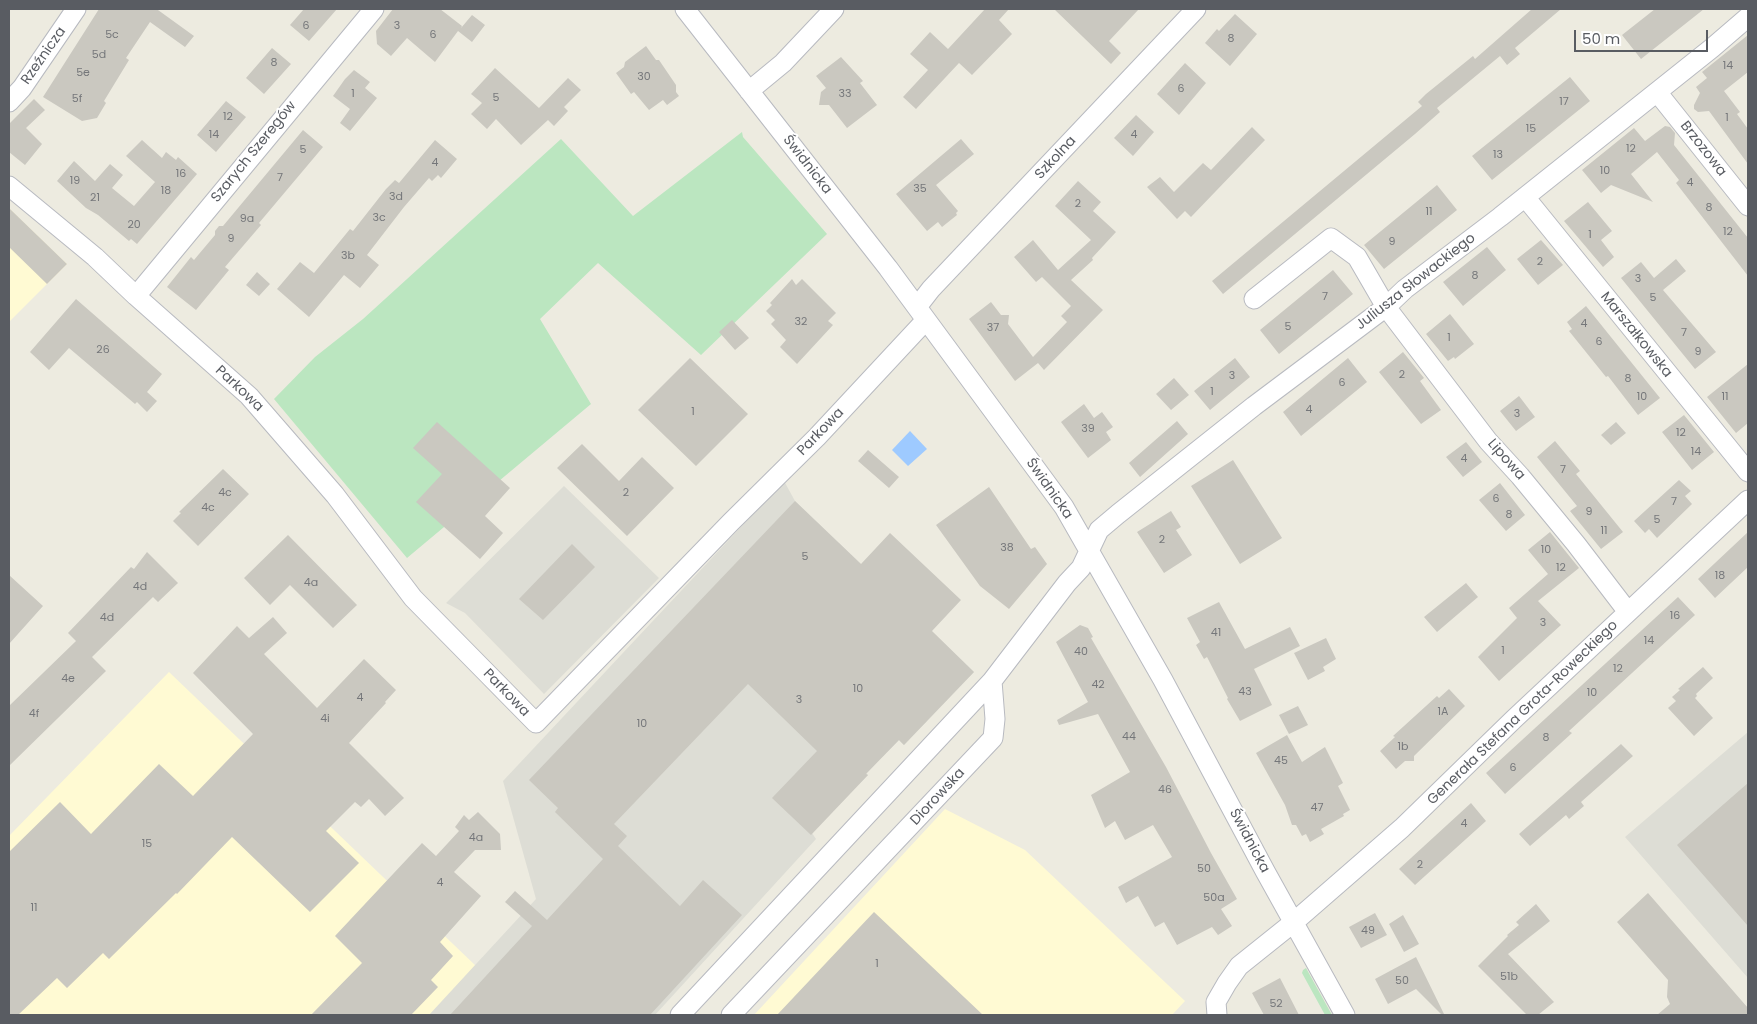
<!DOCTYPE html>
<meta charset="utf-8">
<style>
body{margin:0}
#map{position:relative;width:1757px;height:1024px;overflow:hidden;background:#edebe0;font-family:Poppins,sans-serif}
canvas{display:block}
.frame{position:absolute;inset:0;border:10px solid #595c62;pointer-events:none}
.scale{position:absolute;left:1574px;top:30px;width:134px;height:22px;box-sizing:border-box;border:2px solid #595c62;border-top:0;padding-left:6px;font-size:15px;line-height:18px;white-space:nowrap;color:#595c62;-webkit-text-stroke:4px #fff;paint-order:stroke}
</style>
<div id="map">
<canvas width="1757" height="1024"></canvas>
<div class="frame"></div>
<div class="scale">50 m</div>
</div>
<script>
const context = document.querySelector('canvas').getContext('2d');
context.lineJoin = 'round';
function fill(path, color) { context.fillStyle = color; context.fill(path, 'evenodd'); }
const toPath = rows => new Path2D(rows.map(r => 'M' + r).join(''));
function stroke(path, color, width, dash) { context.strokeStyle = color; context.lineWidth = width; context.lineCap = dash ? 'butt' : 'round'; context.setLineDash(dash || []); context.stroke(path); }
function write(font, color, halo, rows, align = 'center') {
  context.font = font + ' Poppins,sans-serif'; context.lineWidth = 4; context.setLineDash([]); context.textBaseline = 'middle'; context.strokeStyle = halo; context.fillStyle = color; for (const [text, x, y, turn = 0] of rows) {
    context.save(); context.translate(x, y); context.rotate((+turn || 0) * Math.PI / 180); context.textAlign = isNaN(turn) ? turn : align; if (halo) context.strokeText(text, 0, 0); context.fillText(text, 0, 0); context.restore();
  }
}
fill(toPath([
 [9,208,67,264,9,322],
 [169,672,476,966,430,1015,9,1015,9,836],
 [945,809,1025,850,1185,1001,1172,1015,754,1015]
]), '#fffad3');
fill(toPath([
 [784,481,795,501,974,672,904,745,899,740,866,773,868,775,866,777,812,833,816,839,655,1015,429,1015,536,899,503,781],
 [564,486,659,578,544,694,465,613,446,603],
 [1748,732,1748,978,1625,837]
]), '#ddddd5');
fill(toPath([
 [742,132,743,137,827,234,701,355,598,263,540,319,591,404,407,558,274,399,315,357,363,319,561,139,633,216],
 [1306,968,1332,1015,1325,1015,1302,973,1303,970]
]), '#bbe6c0');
fill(toPath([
 [910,431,927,449,908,466,892,450]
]), '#9ecaff');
fill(toPath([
 [99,9,158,9,158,10,194,36,185,47,150,22,126,58,129,60,104,101,106,103,97,118,82,121,43,97],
 [304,9,337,9,309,41,290,25],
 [393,9,440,9,462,26,461,28,472,15,485,25,472,42,458,31,435,62,407,38,391,56,377,44,376,31],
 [985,9,1009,9,999,20,1012,34,972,75,959,63,916,109,903,97,928,70,910,54,930,32,948,49],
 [1054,9,1139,9,1109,41,1121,53,1111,64],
 [1532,9,1561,9,1515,48,1520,54,1507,65,1500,56,1437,108,1440,112,1415,134,1223,294,1212,281,1422,106,1418,102,1426,94,1473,56,1475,59],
 [1655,9,1704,9,1641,59,1622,35],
 [1235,14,1257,34,1230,66,1205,43,1217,29,1219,31],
 [1748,35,1748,72,1724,91,1740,112,1737,114,1748,129,1748,164,1709,111,1698,112,1694,109,1694,105,1700,93,1696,87,1707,78,1702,72],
 [646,46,656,60,659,60,676,85,676,92,679,96,667,105,663,100,649,110,634,92,631,94,616,73,624,67,625,62],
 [272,48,291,64,264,94,246,78],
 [841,57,863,81,860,83,877,105,847,128,829,105,819,105,821,92,826,88,816,76],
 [1185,63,1206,83,1179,115,1157,94],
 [495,68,539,108,568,78,581,90,564,107,568,111,554,126,548,120,521,145,496,119,487,129,471,114,482,103,471,94],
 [354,70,370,82,365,88,377,98,350,131,340,123,350,109,333,96,345,79],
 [1570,77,1590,101,1492,180,1472,156],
 [34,99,45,110,26,128,42,144,25,165,9,152,9,124],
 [226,101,246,117,216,152,197,135],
 [1136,115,1154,132,1133,156,1114,138],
 [1665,126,1670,127,1675,133,1674,145,1748,238,1748,276,1676,183,1679,180,1657,152,1631,174,1653,202,1611,185,1601,193,1582,170,1634,128,1645,141],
 [1252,127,1265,140,1191,217,1185,211,1177,219,1147,187,1160,177,1174,192,1203,163,1211,170],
 [303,130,323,147,259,223,261,225,225,267,229,270,196,310,167,287,191,257,194,260,199,254,215,235,215,231,219,226,223,226],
 [961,139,974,154,936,185,958,211,956,213,957,215,942,227,938,222,927,231,896,194],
 [142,140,162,158,166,152,176,160,178,157,197,174,137,244,131,239,129,241,98,215,86,208,57,181,74,161,95,181,110,164,123,175,112,188,134,206,155,182,126,156],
 [435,140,457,159,441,178,438,175,432,181,429,178,404,207,367,255,379,265,360,288,344,275,309,317,277,289,300,262,314,273,350,229,353,231,386,189,395,180,399,183],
 [1078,181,1101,202,1093,211,1116,232,1092,258,1093,260,1071,280,1103,310,1044,370,1038,363,1015,381,969,319,991,302,1001,315,1009,315,1008,324,1033,357,1067,322,1061,316,1071,306,1042,277,1036,282,1014,257,1033,240,1058,270,1091,240,1055,206],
 [1437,185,1457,210,1384,269,1364,245],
 [1588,202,1612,231,1601,240,1614,257,1603,267,1564,221],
 [9,208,67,264,47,284,9,247],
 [1541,240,1563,265,1538,285,1517,259],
 [1487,247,1506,270,1463,306,1443,282],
 [1676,259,1686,271,1663,290,1716,352,1695,369,1621,278,1641,262,1654,278],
 [1333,270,1353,294,1279,354,1260,330],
 [257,272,270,284,259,296,246,285],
 [792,279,796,285,802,279,836,313,828,321,833,325,797,364,780,347,786,340,771,324,775,320,766,311,772,305,770,303],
 [76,299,162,374,147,392,157,401,147,412,137,402,135,404,69,348,49,370,30,352],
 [1586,306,1660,398,1638,415,1608,376,1606,377,1569,331,1572,329,1567,322],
 [1450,314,1474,344,1455,359,1454,357,1448,361,1426,334],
 [732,320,749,338,735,350,719,332],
 [1403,352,1424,378,1420,381,1441,410,1421,424,1379,372],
 [690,358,748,414,696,466,638,410],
 [1235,358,1250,377,1210,410,1194,391],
 [1348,358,1367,382,1301,436,1283,412],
 [1748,364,1748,423,1736,433,1707,397],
 [1174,378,1189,395,1171,410,1156,394],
 [1519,396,1535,417,1516,431,1500,411],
 [1084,404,1094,418,1102,412,1113,427,1106,432,1111,440,1088,458,1061,422],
 [1684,415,1714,452,1692,470,1662,432],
 [1177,421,1188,434,1140,477,1129,463],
 [437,422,510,488,485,516,503,533,480,559,416,502,442,474,413,448],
 [1616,422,1626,433,1611,445,1601,435],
 [1555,441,1580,471,1576,474,1623,532,1601,549,1570,511,1577,506,1537,457],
 [1466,442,1482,462,1463,477,1446,457],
 [582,444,619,481,642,457,674,488,627,536,557,468],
 [868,450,899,477,889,488,858,461],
 [1233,460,1282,538,1240,564,1191,486],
 [223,469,249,494,198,546,173,521,181,513,179,512],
 [1679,480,1691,491,1685,496,1692,504,1657,538,1649,529,1645,533,1634,521],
 [1500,483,1525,515,1506,531,1479,500],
 [989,487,1031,549,1035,547,1047,564,1009,609,980,586,936,525],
 [795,501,861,564,890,533,961,600,932,631,974,672,904,745,899,740,866,774,868,775,811,835,772,798,817,751,748,684,614,824,627,836,618,846,680,906,703,880,742,915,650,1015,450,1015,532,926,505,902,515,891,547,920,603,859,555,812,558,808,529,780],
 [1171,511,1181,527,1176,530,1192,555,1164,573,1137,532],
 [1550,532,1579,568,1538,601,1561,625,1499,681,1478,657,1517,618,1509,608,1548,574,1528,550],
 [1748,532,1748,567,1715,598,1698,579],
 [288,535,357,605,333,628,290,585,270,605,244,578],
 [572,544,595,567,543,620,519,599],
 [147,552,178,583,158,602,153,597,92,657,106,671,9,766,9,706,76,641,68,633,131,567,134,569],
 [9,575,43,606,9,644],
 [1466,583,1478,597,1437,632,1424,617],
 [1678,597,1695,615,1569,731,1572,733,1505,794,1486,773],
 [1219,602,1245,649,1290,627,1300,646,1254,669,1272,705,1240,721,1227,699,1228,698,1207,657,1204,659,1196,645,1200,642,1187,618],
 [273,617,287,633,264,654,317,708,364,659,396,690,385,702,386,703,349,743,404,798,385,816,369,799,361,807,355,802,326,831,359,863,310,912,232,837,177,894,176,893,109,959,103,953,67,988,57,978,18,1015,9,1015,9,852,60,802,91,834,159,764,193,796,253,734,193,673,237,626,249,638],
 [1080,625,1088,628,1093,637,1091,638,1166,767,1211,853,1237,899,1221,909,1232,926,1218,935,1212,927,1177,945,1164,922,1155,927,1138,896,1126,903,1118,887,1172,857,1153,825,1125,840,1115,821,1105,828,1091,795,1130,772,1098,714,1059,725,1057,720,1088,702,1056,642],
 [1326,638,1336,659,1323,667,1325,671,1308,680,1294,653],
 [1703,667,1713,678,1696,694,1697,696,1695,698,1713,718,1694,736,1668,708,1676,701,1672,697,1680,690,1678,689],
 [1449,689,1465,706,1414,756,1414,761,1405,761,1396,769,1380,751,1395,737,1393,736,1437,696,1439,698],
 [1298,706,1308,725,1289,734,1279,715],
 [1287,735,1302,762,1325,747,1343,783,1338,786,1350,810,1343,814,1344,816,1321,829,1324,834,1310,842,1306,834,1302,836,1296,825,1292,825,1285,805,1256,753],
 [1621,744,1633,756,1581,802,1584,806,1569,819,1566,815,1530,846,1519,834],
 [1748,783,1748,926,1677,845],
 [1471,803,1486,821,1415,885,1399,869],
 [478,812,500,834,501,850,475,850,454,872,481,896,440,942,453,956,431,980,438,987,411,1015,311,1015,362,963,335,936,422,843,436,856,459,831,455,827,464,815,469,820],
 [1648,893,1748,1008,1748,1015,1657,1015,1670,1004,1667,997,1668,980,1617,922],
 [1536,904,1550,921,1508,954,1554,1002,1538,1015,1527,1015,1478,966,1508,936,1507,935,1519,925,1516,922],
 [874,912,983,1015,777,1015],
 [1375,913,1387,935,1361,948,1349,927],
 [1403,915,1419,944,1404,952,1389,924],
 [1416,957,1444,1014,1442,1015,1416,989,1388,1004,1375,979],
 [1280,978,1299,1015,1264,1015,1252,993]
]), '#cac8c0');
const minor = toPath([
 [685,9,888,268,1064,507,1163,680,1265,871,1345,1015],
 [749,91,783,63,834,9],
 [1657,92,1748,206],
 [9,102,22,88,76,9],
 [9,186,95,257,136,296,249,396,335,495,413,598,536,723,731,522,817,437,926,320],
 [1525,197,1748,472],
 [136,296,374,9],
 [1254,299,1331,238,1357,257,1386,307,1488,441,1520,476,1576,544,1628,612],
 [917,307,931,289,1196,9],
 [680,1015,992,681,1067,583,1081,568,1099,530,1118,514,1254,406,1386,307,1405,289,1500,217,1712,48,1748,17],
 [731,1015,993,738,995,719,992,681],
 [1217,1015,1216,1002,1227,983,1239,966,1294,922,1402,828,1514,719,1748,500]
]);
stroke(minor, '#b8bac0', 21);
stroke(minor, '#fff', 19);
write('11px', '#75777a', null, [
 ["6",306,26],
 ["3",397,26],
 ["5c",112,35],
 ["6",433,35],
 ["8",1231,39],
 ["5d",99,55],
 ["8",274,63],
 ["14",1728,66],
 ["5e",83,73],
 ["30",644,77],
 ["6",1181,89],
 ["1",353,94],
 ["33",845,94],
 ["5",496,98],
 ["5f",77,99],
 ["17",1564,102],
 ["12",228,117],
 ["1",1727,118],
 ["15",1531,129],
 ["14",214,135],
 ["4",1134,135],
 ["12",1631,149],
 ["5",303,150],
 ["13",1498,155],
 ["4",435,163],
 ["10",1605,171],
 ["16",181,174],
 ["7",280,178],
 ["19",75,181],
 ["4",1690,183],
 ["35",920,189],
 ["18",166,191],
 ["3d",396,197],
 ["21",95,198],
 ["2",1078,204],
 ["8",1709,208],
 ["11",1429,212],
 ["3c",379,218],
 ["9a",247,219],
 ["20",134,225],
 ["12",1728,232],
 ["1",1590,235],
 ["9",231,239],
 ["9",1392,242],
 ["3b",348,256],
 ["2",1540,262],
 ["8",1475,276],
 ["3",1638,279],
 ["7",1325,297],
 ["5",1653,298],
 ["32",801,322],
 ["4",1584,324],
 ["5",1288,327],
 ["37",993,328],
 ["7",1684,333],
 ["1",1449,338],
 ["6",1599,342],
 ["26",103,350],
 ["9",1698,352],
 ["2",1402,375],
 ["3",1232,376],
 ["8",1628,379],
 ["6",1342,383],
 ["1",1212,392],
 ["10",1642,397],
 ["11",1725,397],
 ["4",1309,410],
 ["1",693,412],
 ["3",1517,414],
 ["39",1088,429],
 ["12",1681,433],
 ["14",1696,452],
 ["4",1464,459],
 ["7",1563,470],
 ["4c",225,493],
 ["2",626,493],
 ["6",1496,499],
 ["7",1674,502],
 ["4c",208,508],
 ["9",1589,512],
 ["8",1509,515],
 ["5",1657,520],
 ["11",1604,531],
 ["2",1162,540],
 ["38",1007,548],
 ["10",1546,550],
 ["5",805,557],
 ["12",1561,568],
 ["18",1720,576],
 ["4a",311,583],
 ["4d",140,587],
 ["16",1675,616],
 ["4d",107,618],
 ["3",1543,623],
 ["41",1216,633],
 ["14",1649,641],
 ["1",1503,651],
 ["40",1081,652],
 ["12",1618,669],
 ["4e",68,679],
 ["42",1098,685],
 ["10",858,689],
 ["43",1245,692],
 ["10",1592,693],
 ["4",360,698],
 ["3",799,700],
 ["1A",1443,712],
 ["4f",34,714],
 ["4i",325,719],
 ["10",642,724],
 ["44",1129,737],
 ["8",1546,738],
 ["1b",1403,747],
 ["45",1281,761],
 ["6",1513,768],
 ["46",1165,790],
 ["47",1317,808],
 ["4",1464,824],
 ["4a",476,838],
 ["15",147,844],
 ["2",1420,865],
 ["50",1204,869],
 ["4",440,883],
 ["50a",1214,898],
 ["11",34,908],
 ["49",1368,931],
 ["1",877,964],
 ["51b",1509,977],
 ["50",1402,981],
 ["52",1276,1004]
]);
write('14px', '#595c62', '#fff', [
 ["Rzeźnicza",44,56,-55],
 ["Brzozowa",1703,149,52],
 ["Szarych Szeregów",254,152,-51],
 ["Szkolna",1056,158,-47],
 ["Świdnicka",807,165,52],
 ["Juliusza Słowackiego",1416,282,-38],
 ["Marszałkowska",1636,335,51],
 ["Parkowa",239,389,43],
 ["Parkowa",821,432,-46],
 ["Lipowa",1506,460,49],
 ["Świdnicka",1049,489,55],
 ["Parkowa",506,693,46],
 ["Generała Stefana Grota-Roweckiego",1523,713,-44],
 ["Diorowska",938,797,-47],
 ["Świdnicka",1249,841,62]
]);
</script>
